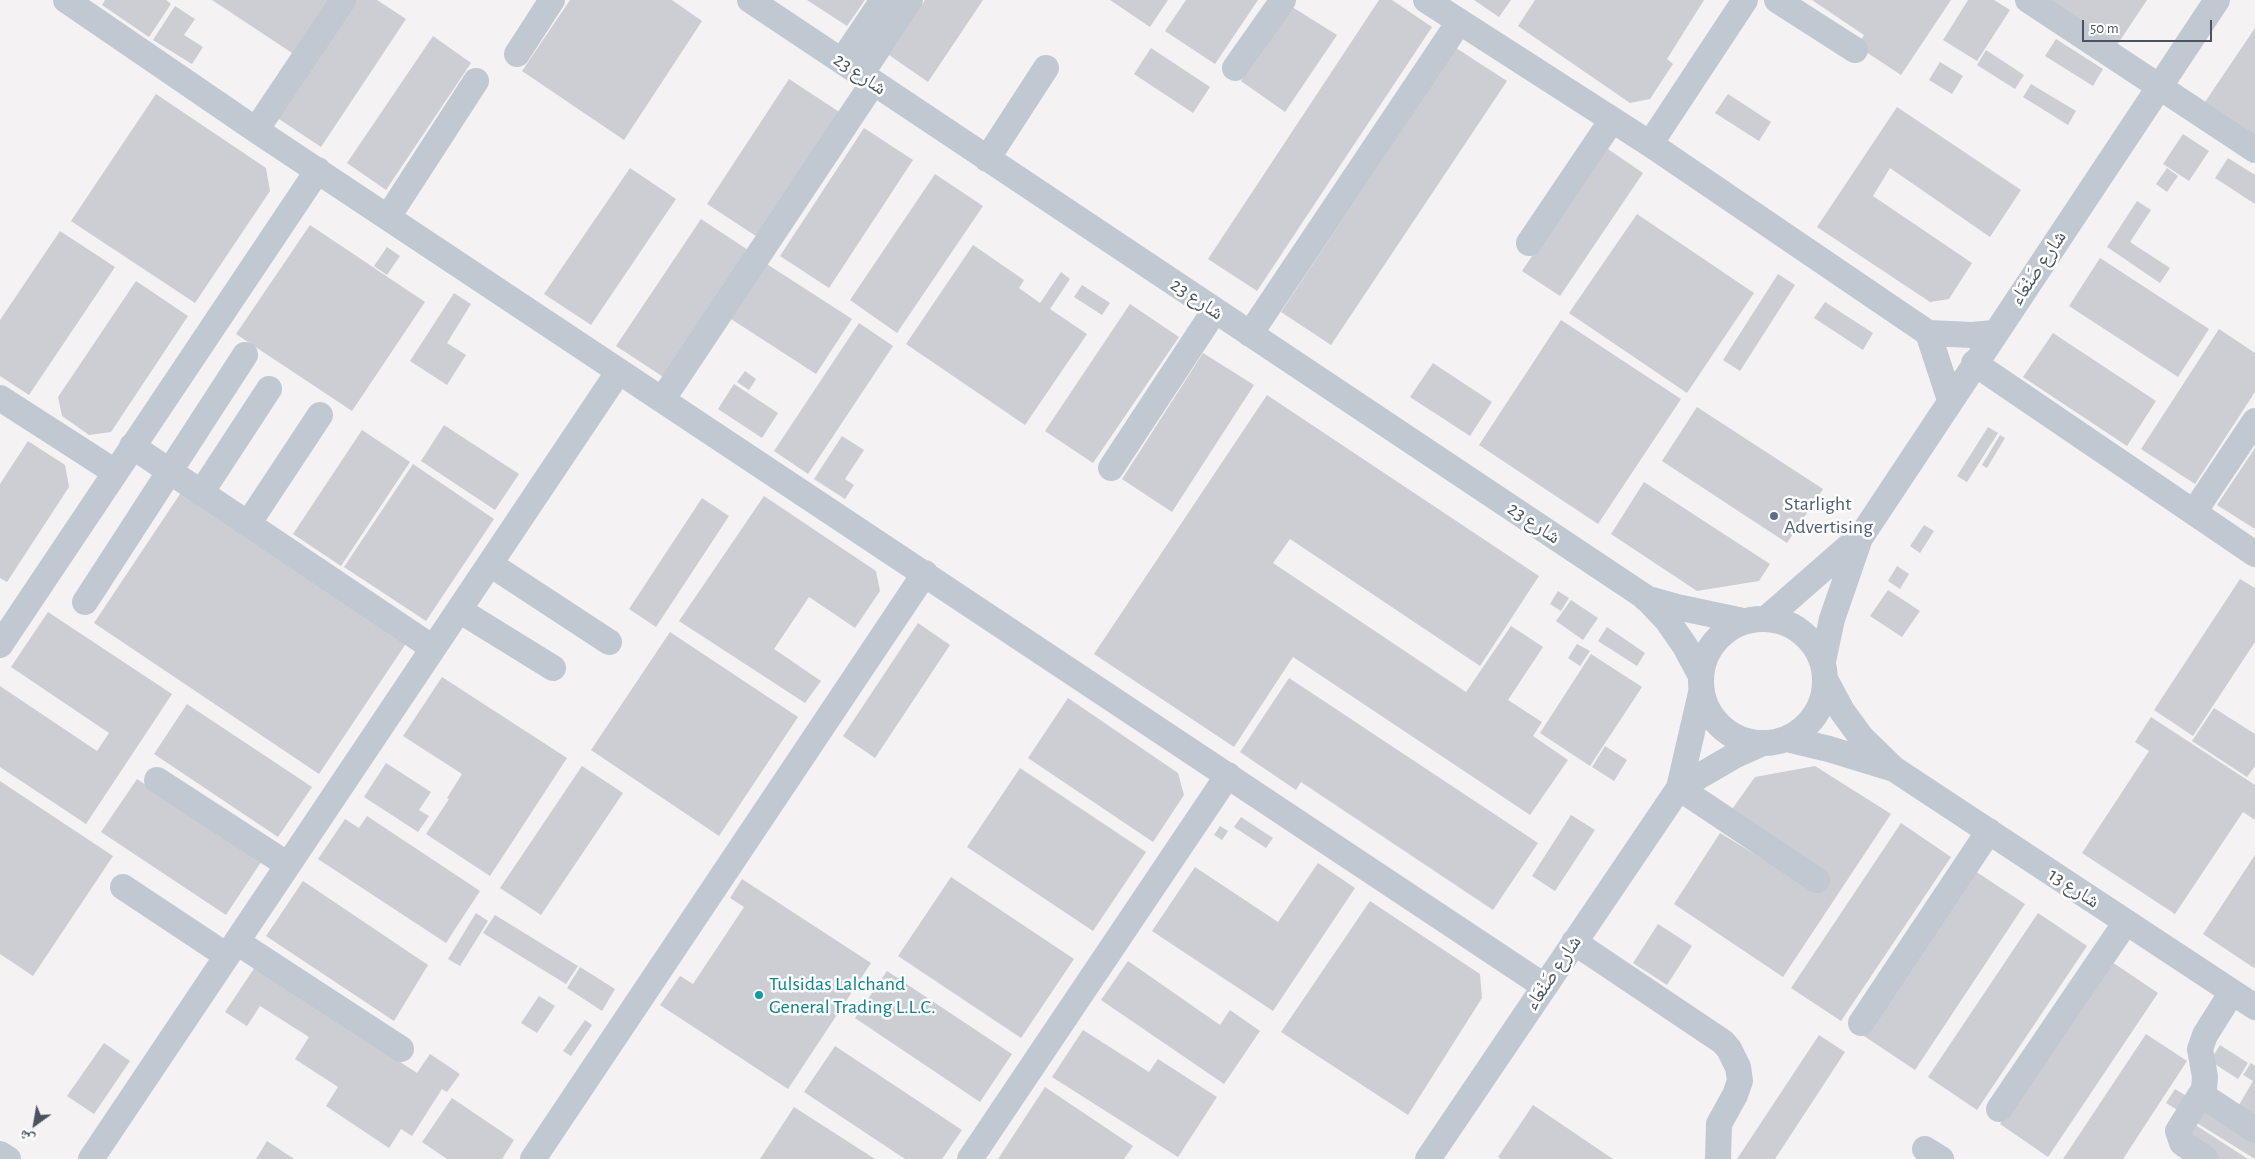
<!DOCTYPE html>
<meta charset="utf-8">
<style>
body{margin:0}
#map{position:relative;width:2255px;height:1159px;overflow:hidden;background:#f4f2f2;font-family:"Alegreya Sans","Noto Naskh Arabic",sans-serif}
canvas{display:block}
.north{position:absolute;left:10px;top:1099px;width:50px;height:50px;-webkit-text-stroke:4px #fff;paint-order:stroke;rotate:212deg;font-size:14px;font-weight:700;line-height:20px;text-align:center;color:#4a5360}
.north::after{content:'';display:block;margin:auto;width:18px;height:22px;background:#4a5360;clip-path:polygon(50% 0,100% 100%,50% 72%,0 100%)}
.scale{position:absolute;left:2082px;top:20px;width:130px;height:22px;box-sizing:border-box;border:2px solid #4a5360;border-top:0;padding-left:6px;font-size:15px;line-height:18px;white-space:nowrap;color:#4a5360;-webkit-text-stroke:4px #fff;paint-order:stroke}
</style>
<div id="map">
<canvas width="2255" height="1159"></canvas>
<div class="north">ش</div>
<div class="scale">50 m</div>
</div>
<script>
const context = document.querySelector('canvas').getContext('2d');
context.lineJoin = 'round';
function fill(path, color) { context.fillStyle = color; context.fill(path, 'evenodd'); }
const toPath = rows => new Path2D(rows.map(r => 'M' + r).join(''));
function stroke(path, color, width, dash) { context.strokeStyle = color; context.lineWidth = width; context.lineCap = dash ? 'butt' : 'round'; context.setLineDash(dash || []); context.stroke(path); }
function write(font, color, halo, rows, align = 'center') {
  context.font = font + ' "Alegreya Sans","Noto Naskh Arabic",sans-serif'; context.lineWidth = 5; context.setLineDash([]); context.textBaseline = 'middle'; context.strokeStyle = halo; context.fillStyle = color; for (const [text, x, y, turn = 0] of rows) {
    context.save(); context.translate(x, y); context.rotate((+turn || 0) * Math.PI / 180); context.textAlign = isNaN(turn) ? turn : align; if (halo) context.strokeText(text, 0, 0); context.fillText(text, 0, 0); context.restore();
  }
}
fill(toPath([
 [105,0,166,0,171,4,149,37,102,5],
 [212,0,331,0,295,55],
 [354,0,377,0,406,19,321,147,276,117],
 [570,0,672,0,702,21,624,140,522,71],
 [807,0,865,0,847,26],
 [925,0,983,0,928,82,889,55],
 [1110,0,1168,0,1150,27],
 [1186,0,1258,0,1215,64,1165,31],
 [1379,0,1392,0,1432,27,1257,291,1208,259],
 [1474,0,1511,0,1499,17],
 [1535,0,1704,0,1667,59,1673,64,1650,99,1630,103,1518,26],
 [1812,0,1951,0,1901,75,1857,46,1864,35],
 [1968,0,1994,0,2010,10,1977,61,1943,40],
 [2051,0,2147,0,2117,45],
 [1289,5,1337,35,1285,112,1241,81],
 [175,6,195,19,184,35,203,47,192,64,153,40],
 [2255,28,2255,136,2205,102],
 [433,36,471,63,386,190,347,163],
 [2056,39,2103,69,2093,86,2045,56],
 [1151,48,1210,87,1193,113,1134,74],
 [1456,48,1507,81,1331,345,1281,312],
 [1986,50,2024,75,2015,89,1977,65],
 [1940,62,1963,76,1952,94,1929,80],
 [789,79,844,115,762,240,707,204],
 [2031,84,2076,111,2068,125,2023,97],
 [156,94,266,168,270,191,195,303,71,221],
 [1728,94,1771,122,1759,141,1715,113],
 [1897,107,2021,190,1990,237,1890,168,1873,196,1972,263,1949,299,1930,302,1817,227],
 [864,128,913,160,829,288,780,256],
 [2183,134,2209,151,2189,181,2163,164],
 [1605,147,1643,173,1560,296,1522,271],
 [2228,158,2255,175,2255,204,2215,178],
 [630,168,676,199,591,325,544,294],
 [2167,168,2178,176,2167,192,2156,184],
 [935,174,983,206,897,333,850,300],
 [2137,201,2151,210,2130,242,2170,268,2160,283,2107,247],
 [1637,214,1754,293,1687,393,1569,313],
 [701,219,748,250,671,382,616,346],
 [310,225,425,302,352,411,236,334],
 [60,231,115,267,29,395,0,376,0,320],
 [973,245,1024,280,1019,288,1040,303,1061,272,1070,279,1050,309,1087,334,1025,425,906,344],
 [387,247,400,256,387,275,374,266],
 [2100,258,2209,329,2178,377,2069,306],
 [759,259,852,319,816,374,731,319],
 [1778,274,1795,285,1740,371,1723,360],
 [136,281,188,316,111,432,89,435,62,416,58,397],
 [1082,285,1110,303,1102,315,1074,297],
 [454,293,471,304,447,343,466,355,447,385,410,361],
 [1825,302,1873,333,1863,350,1814,318],
 [1130,304,1179,337,1093,463,1045,431],
 [1561,320,1681,399,1598,524,1479,445],
 [859,323,893,346,808,474,774,451],
 [2219,329,2255,353,2255,392,2195,484,2141,449],
 [2053,333,2156,401,2127,446,2023,377],
 [1203,353,1254,385,1172,512,1122,479],
 [1433,363,1492,402,1470,436,1410,397],
 [745,371,756,379,749,390,737,382],
 [734,384,778,413,762,438,718,409],
 [1267,395,1539,576,1480,666,1290,539,1273,563,1466,692,1511,626,1543,647,1508,700,1542,722,1533,736,1568,760,1530,815,1293,657,1234,747,1094,654],
 [1697,407,1823,489,1787,543,1662,461],
 [444,425,519,474,495,510,421,461],
 [1988,427,1998,433,1967,482,1957,476],
 [362,430,410,462,341,566,293,534],
 [2000,435,2005,438,1987,468,1982,465],
 [842,436,864,450,845,479,854,485,845,499,814,479],
 [28,441,65,465,69,487,7,582,0,578,0,484],
 [2255,448,2255,529,2217,505],
 [413,464,494,519,426,621,344,567],
 [1644,482,1770,564,1759,581,1697,591,1611,534],
 [182,491,407,642,319,774,94,623],
 [764,496,876,571,880,591,855,628,809,597,774,649,821,681,805,703,679,621],
 [702,498,729,516,656,627,629,609],
 [1924,525,1934,531,1920,553,1910,546],
 [1897,566,1909,574,1900,589,1888,581],
 [2240,579,2255,588,2255,642,2193,736,2154,710],
 [1888,590,1920,611,1902,637,1870,616],
 [1558,591,1569,598,1561,611,1550,604],
 [1571,600,1598,618,1583,640,1556,621],
 [48,612,172,694,86,824,0,767,0,686,97,751,109,733,11,667],
 [918,623,950,645,875,758,843,736],
 [1607,627,1645,653,1637,666,1598,641],
 [670,632,798,717,719,836,591,750],
 [1577,644,1590,651,1580,666,1568,658],
 [1591,654,1642,687,1590,766,1540,733],
 [442,677,567,758,490,876,426,834,449,799,447,798,462,774,403,736],
 [1289,678,1538,843,1493,910,1301,782,1296,790,1240,752],
 [1068,698,1178,773,1184,795,1153,842,1028,758],
 [187,704,312,787,278,837,154,754],
 [2214,708,2255,734,2255,766,2247,777,2192,741],
 [2151,717,2255,785,2255,820,2243,812,2175,914,2082,853,2149,751,2135,742],
 [1605,746,1627,760,1614,781,1592,767],
 [386,763,431,792,419,810,429,816,418,832,364,797],
 [582,766,623,793,541,915,500,888],
 [1815,766,1891,814,1783,977,1674,904,1720,833,1814,890,1730,812,1755,777],
 [1020,768,1146,852,1093,931,967,847],
 [137,779,261,862,226,915,101,832],
 [0,781,113,856,33,976,0,954],
 [1571,815,1595,830,1555,891,1532,876],
 [367,816,480,891,446,943,318,859,345,819,359,828],
 [1241,817,1273,838,1266,848,1234,827],
 [1901,823,1951,857,1841,1021,1791,988],
 [1220,826,1228,831,1222,840,1214,835],
 [2255,855,2255,966,2254,968,2203,934],
 [1318,863,1355,888,1273,1011,1152,931,1195,867,1278,922],
 [1975,871,2025,904,1915,1070,1864,1036],
 [951,877,1074,959,1021,1038,898,956],
 [742,879,871,963,788,1089,660,1005,680,976,693,984,744,907,730,898],
 [303,881,428,965,394,1021,266,936],
 [1370,901,1480,974,1482,998,1408,1115,1281,1032],
 [476,913,488,921,460,966,448,959],
 [2038,913,2087,946,1977,1110,1928,1077],
 [495,915,578,966,566,984,483,933],
 [1658,924,1692,946,1667,985,1633,963],
 [2109,960,2158,993,2048,1157,2000,1124],
 [1128,961,1220,1025,1230,1010,1260,1031,1224,1084,1101,1000],
 [255,967,417,1073,430,1054,460,1074,447,1092,442,1089,412,1136,401,1129,389,1148,326,1106,338,1087,295,1059,309,1037,260,1006,247,1026,225,1012],
 [580,967,615,989,602,1011,567,988],
 [887,971,1012,1054,980,1102,855,1018],
 [539,996,555,1006,537,1033,521,1023],
 [585,1020,592,1025,571,1056,563,1051],
 [1083,1030,1149,1072,1158,1059,1217,1097,1178,1157,1052,1077],
 [2146,1034,2187,1061,2123,1159,2063,1159],
 [1819,1035,1845,1052,1775,1159,1737,1159],
 [104,1043,130,1061,94,1114,67,1096],
 [2220,1045,2248,1063,2238,1079,2210,1061],
 [835,1046,962,1130,942,1159,905,1159,804,1092],
 [2251,1063,2255,1066,2255,1116,2239,1105,2253,1081,2243,1075],
 [1045,1087,1133,1146,1124,1159,998,1159],
 [2175,1089,2188,1097,2179,1111,2166,1103],
 [452,1098,514,1140,502,1159,447,1159,422,1142],
 [1533,1105,1613,1159,1501,1159,1498,1157],
 [2201,1106,2255,1141,2255,1159,2192,1120],
 [794,1107,875,1159,760,1159],
 [2194,1124,2248,1159,2216,1159,2185,1138],
 [267,1141,294,1159,256,1159]
]), '#ccced4');
stroke(toPath([
 [66,0,256,130,1544,986],
 [750,0,1645,597,1667,620,1685,646,1700,674],
 [1426,0,1650,144,1928,333,1972,335,1994,333],
 [1777,0,1855,50],
 [2028,0,2255,150],
 [517,54,552,0],
 [842,61,883,0],
 [1235,68,1283,0],
 [861,74,910,0],
 [256,130,343,0],
 [1650,144,1745,0],
 [987,159,1046,68],
 [388,217,476,81],
 [1529,243,1612,120],
 [1928,333,1950,400],
 [1250,334,1459,22],
 [1974,363,2255,554],
 [0,398,115,472],
 [662,400,873,83],
 [132,446,433,648],
 [1111,468,1215,310],
 [201,493,269,389],
 [2194,512,2255,421],
 [248,524,320,415],
 [490,564,609,642],
 [1645,598,1677,607,1743,621],
 [85,602,245,355],
 [459,610,553,668],
 [1767,618,1855,541],
 '1701 681a62 62 0 1 1 124 0a62 62 0 1 1-124 0Z',
 [0,645,318,170],
 [1823,661,1832,619,1860,538,2217,0],
 [1827,683,1842,711,1861,737,1894,769,2255,1007],
 [1787,739,1829,749,1891,768],
 [157,780,288,865],
 [1679,788,1817,880],
 [1679,788,1734,756,1763,743],
 [123,887,227,956],
 [237,942,401,1049],
 [1574,942,1723,1042,1729,1049,1738,1067,1740,1081,1735,1095,1719,1124,1718,1159],
 [1861,1023,1989,831],
 [2202,1095,2255,1130],
 [1999,1109,2126,922],
 [1925,1149,1941,1159],
 [0,1154,8,1159],
 [91,1159,619,371],
 [533,1159,925,573],
 [970,1159,1228,775],
 [1428,1159,1679,788,1701,693],
 [2206,1159,2182,1143,2178,1131,2204,1089,2205,1077,2200,1049,2205,1035,2232,992]
]), '#c0c8d1', 26);
for (const [x, y, r, color] of [
 [1774,516,5,"#5c6f8a"],
 [759,995,5,"#0f9aa8"]
]) { const dot = new Path2D(); dot.arc(x, y, r, 0, 2 * Math.PI); context.fillStyle = color; context.fill(dot); stroke(dot, '#fff', 2); }
write('20px', '#4a5360', '#fff', [
 ["شارع 23",860,74,34],
 ["شارع صَنْعَاء",2038,268,-56],
 ["شارع 23",1197,299,34],
 ["شارع 23",1534,523,34],
 ["شارع 13",2074,888,33],
 ["شارع صَنْعَاء",1553,973,-56]
]);
write('20px', '#4e5e75', '#fff', [
 ["Starlight",1784,504],
 ["Advertising",1784,527]
], 'left');
write('20px', '#0d838f', '#fff', [
 ["Tulsidas Lalchand",769,984],
 ["General Trading L.L.C.",769,1007]
], 'left');
</script>
